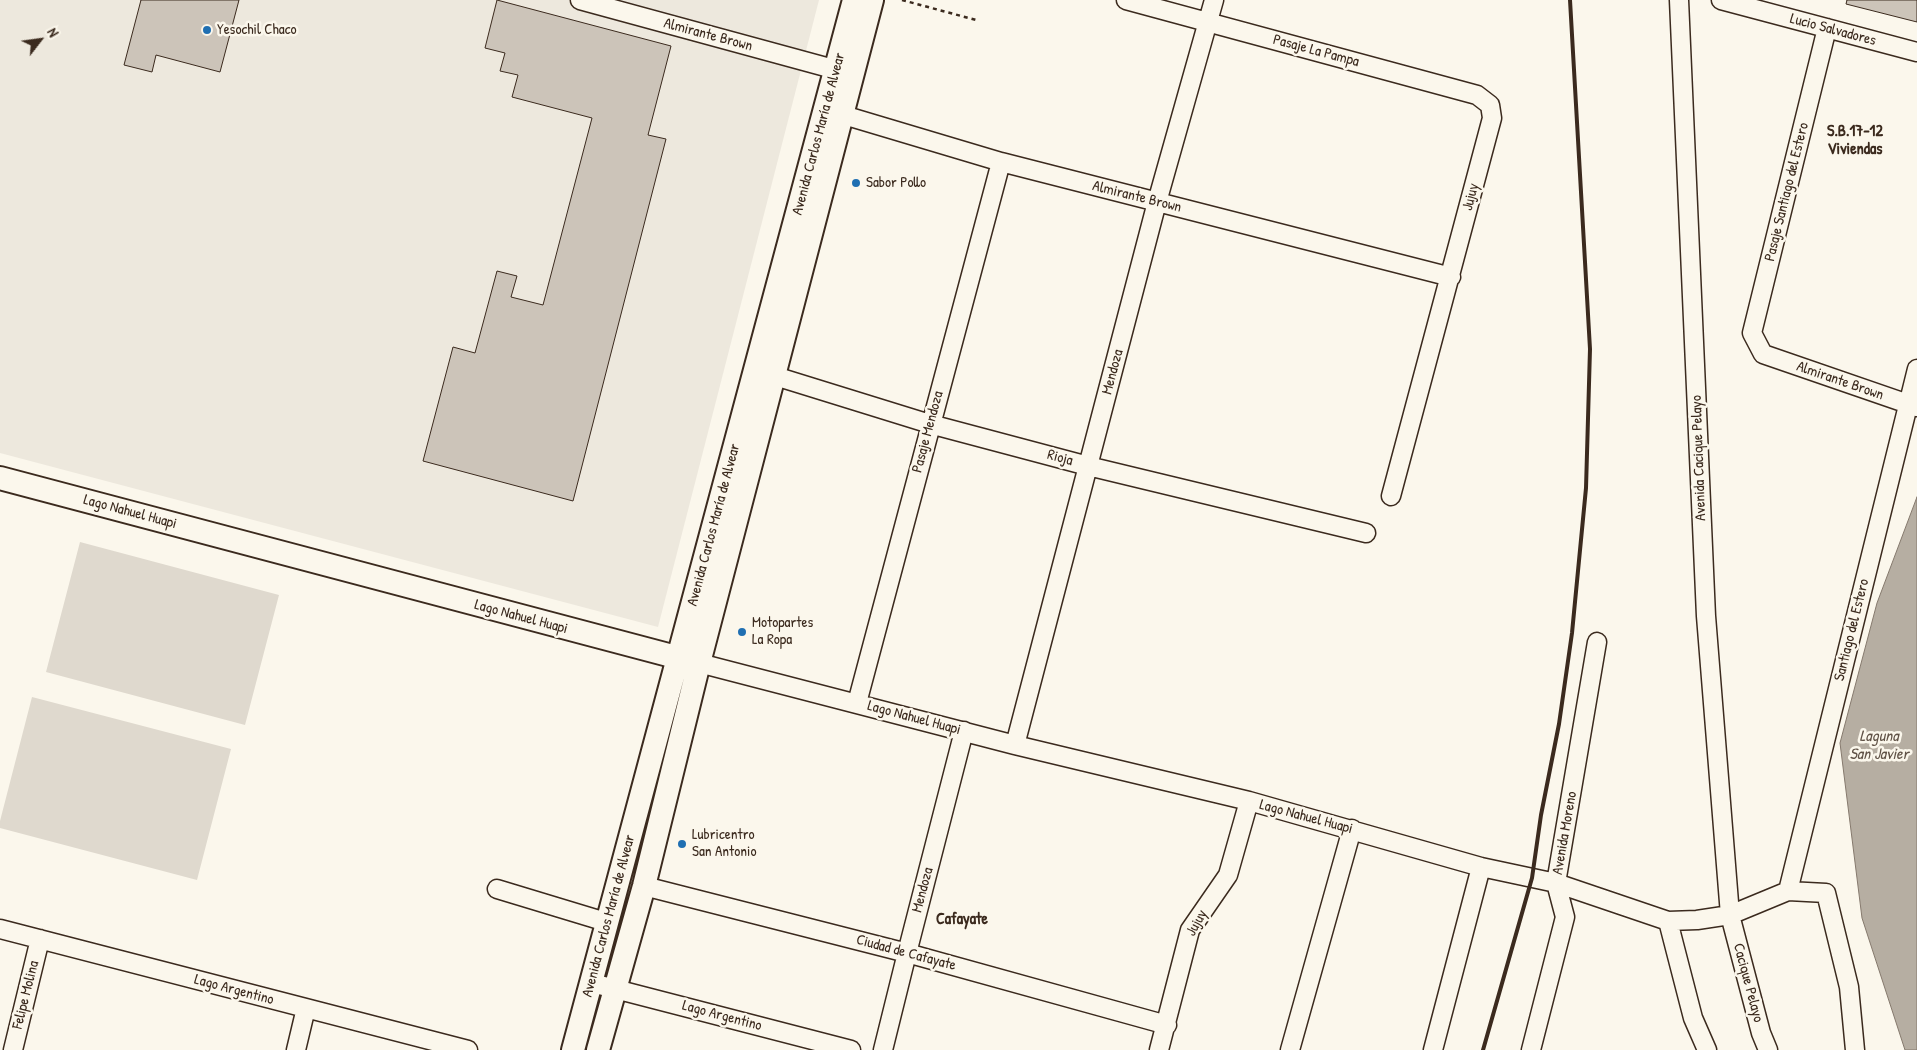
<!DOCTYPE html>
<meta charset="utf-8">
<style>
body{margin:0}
#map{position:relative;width:1917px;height:1050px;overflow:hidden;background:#fbf7ec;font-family:"Patrick Hand",sans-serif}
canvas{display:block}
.north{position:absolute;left:15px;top:15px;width:50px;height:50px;-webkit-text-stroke:4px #fbf7ec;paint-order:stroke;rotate:60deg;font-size:14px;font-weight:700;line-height:20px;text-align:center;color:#3b2a1e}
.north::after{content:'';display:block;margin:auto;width:18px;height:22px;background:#3b2a1e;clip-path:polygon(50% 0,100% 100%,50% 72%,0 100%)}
</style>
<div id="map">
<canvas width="1917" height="1050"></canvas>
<div class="north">N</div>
</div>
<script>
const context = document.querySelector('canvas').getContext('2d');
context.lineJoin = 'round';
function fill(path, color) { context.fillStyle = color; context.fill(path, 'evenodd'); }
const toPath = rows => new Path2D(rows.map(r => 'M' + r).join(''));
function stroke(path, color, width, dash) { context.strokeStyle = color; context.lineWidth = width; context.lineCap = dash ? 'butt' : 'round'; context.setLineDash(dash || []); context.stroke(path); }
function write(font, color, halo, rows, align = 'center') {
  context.font = font + ' "Patrick Hand",sans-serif'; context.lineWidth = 5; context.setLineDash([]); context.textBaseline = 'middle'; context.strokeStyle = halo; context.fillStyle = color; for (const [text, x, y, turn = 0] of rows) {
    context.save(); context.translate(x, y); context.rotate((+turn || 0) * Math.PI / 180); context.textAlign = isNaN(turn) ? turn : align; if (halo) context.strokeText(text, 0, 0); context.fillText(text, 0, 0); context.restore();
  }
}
fill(toPath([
 [0,0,819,0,658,627,0,453]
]), '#ede8dd');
fill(toPath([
 [80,542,279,595,245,725,46,672],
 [32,697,231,749,197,880,0,828,0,821]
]), '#dfd9ce');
const water = toPath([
 [1917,497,1917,1050,1905,1050,1862,918,1840,743,1877,603,1917,497]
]);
fill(water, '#b6aea2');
stroke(water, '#85796d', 1);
const building = toPath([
 [141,0,239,0,220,72,156,55,152,72,124,65,141,0],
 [497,0,671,46,648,135,666,139,573,501,423,461,453,347,475,353,497,271,517,276,511,297,543,305,592,118,512,97,518,75,500,71,505,53,485,48,497,0],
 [1847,0,1917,0,1917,22,1846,4,1847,0]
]);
fill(building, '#ccc4b9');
stroke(building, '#3b2a1e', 1);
const minor = toPath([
 [580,0,837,70],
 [1126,0,1477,95,1490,105,1492,118,1391,496],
 [1679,0,1706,616,1730,915,1761,1033,1768,1050],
 [1721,0,1917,52],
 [1827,28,1752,333,1763,354,1917,407],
 [830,111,1001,162,1451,277],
 [762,372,930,424,1088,466,1366,533],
 [699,663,1015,745,1249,801,1481,867,1556,883,1668,921,1697,920,1730,915,1788,891,1826,893,1849,987,1855,1050],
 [857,703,1001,162],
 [1015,745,1157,202,1214,0],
 [644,886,907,953,1167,1025],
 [497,889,606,922],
 [1788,891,1917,369],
 [1668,921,1693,1018,1707,1050],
 [0,929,468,1050],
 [592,983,851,1050],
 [13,1050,40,939],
 [296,1050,306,1008],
 [883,1050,907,953,964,731],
 [1159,1050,1190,930,1228,875,1249,801],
 [1290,1050,1352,829],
 [1433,1050,1481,867],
 [1531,1050,1565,917,1556,883,1597,642]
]);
const major = toPath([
 [0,478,691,661],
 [573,1050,854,0],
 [598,1050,644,886,699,663,872,0]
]);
stroke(minor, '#3b2a1e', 21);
stroke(major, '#3b2a1e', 26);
stroke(toPath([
 [902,0,976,20]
]), '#3b2a1e', 2.5, [4, 4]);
stroke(minor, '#fbf7ec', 18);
stroke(major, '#fbf7ec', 22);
stroke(toPath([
 [1483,1050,1532,878,1541,815,1559,724,1572,633,1586,488,1590,349,1570,0]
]), '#3b2a1e', 4);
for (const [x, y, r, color] of [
 [207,30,5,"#1f6fb2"],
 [856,183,5,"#1f6fb2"],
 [742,632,5,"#1f6fb2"],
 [682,844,5,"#1f6fb2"]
]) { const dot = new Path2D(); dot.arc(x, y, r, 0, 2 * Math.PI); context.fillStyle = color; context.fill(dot); stroke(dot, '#fbf7ec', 2); }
write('15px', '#3b2a1e', '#fbf7ec', [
 ["Yesochil Chaco",217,30],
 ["Sabor Pollo",866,183],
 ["Motopartes",752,623],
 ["La Ropa",752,640],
 ["Lubricentro",692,835],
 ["San Antonio",692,852]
], 'left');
write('15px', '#3b2a1e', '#fbf7ec', [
 ["Lucio Salvadores",1833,30,15],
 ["Almirante Brown",708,35,15],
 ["Pasaje La Pampa",1316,51,15],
 ["Avenida Carlos María de Alvear",819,134,-75],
 ["Pasaje Santiago del Estero",1787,192,-76],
 ["Almirante Brown",1137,197,14],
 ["Jujuy",1471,197,-76],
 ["Mendoza",1113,372,-75],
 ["Almirante Brown",1840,381,19],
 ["Pasaje Mendoza",928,432,-75],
 ["Rioja",1060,458,15],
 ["Avenida Cacique Pelayo",1699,458,-92],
 ["Lago Nahuel Huapi",130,512,15],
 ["Avenida Carlos María de Alvear",714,525,-75],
 ["Lago Nahuel Huapi",521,617,15],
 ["Santiago del Estero",1852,630,-76],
 ["Lago Nahuel Huapi",914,718,15],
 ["Lago Nahuel Huapi",1306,817,15],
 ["Avenida Moreno",1565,833,-80],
 ["Mendoza",923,890,-75],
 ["Avenida Carlos María de Alvear",609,916,-75],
 ["Jujuy",1197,923,-61],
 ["Ciudad de Cafayate",906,953,15],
 ["Cacique Pelayo",1748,983,75],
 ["Lago Argentino",234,990,15],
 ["Felipe Molina",26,995,-76],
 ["Lago Argentino",722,1016,15]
]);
write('bold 16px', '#3b2a1e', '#fbf7ec', [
 ["S.B.17-12",1855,132],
 ["Viviendas",1855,150],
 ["Cafayate",962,920]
]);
write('italic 16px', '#605246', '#fbf7ec', [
 ["Laguna",1879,737],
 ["San Javier",1879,755]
]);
</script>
